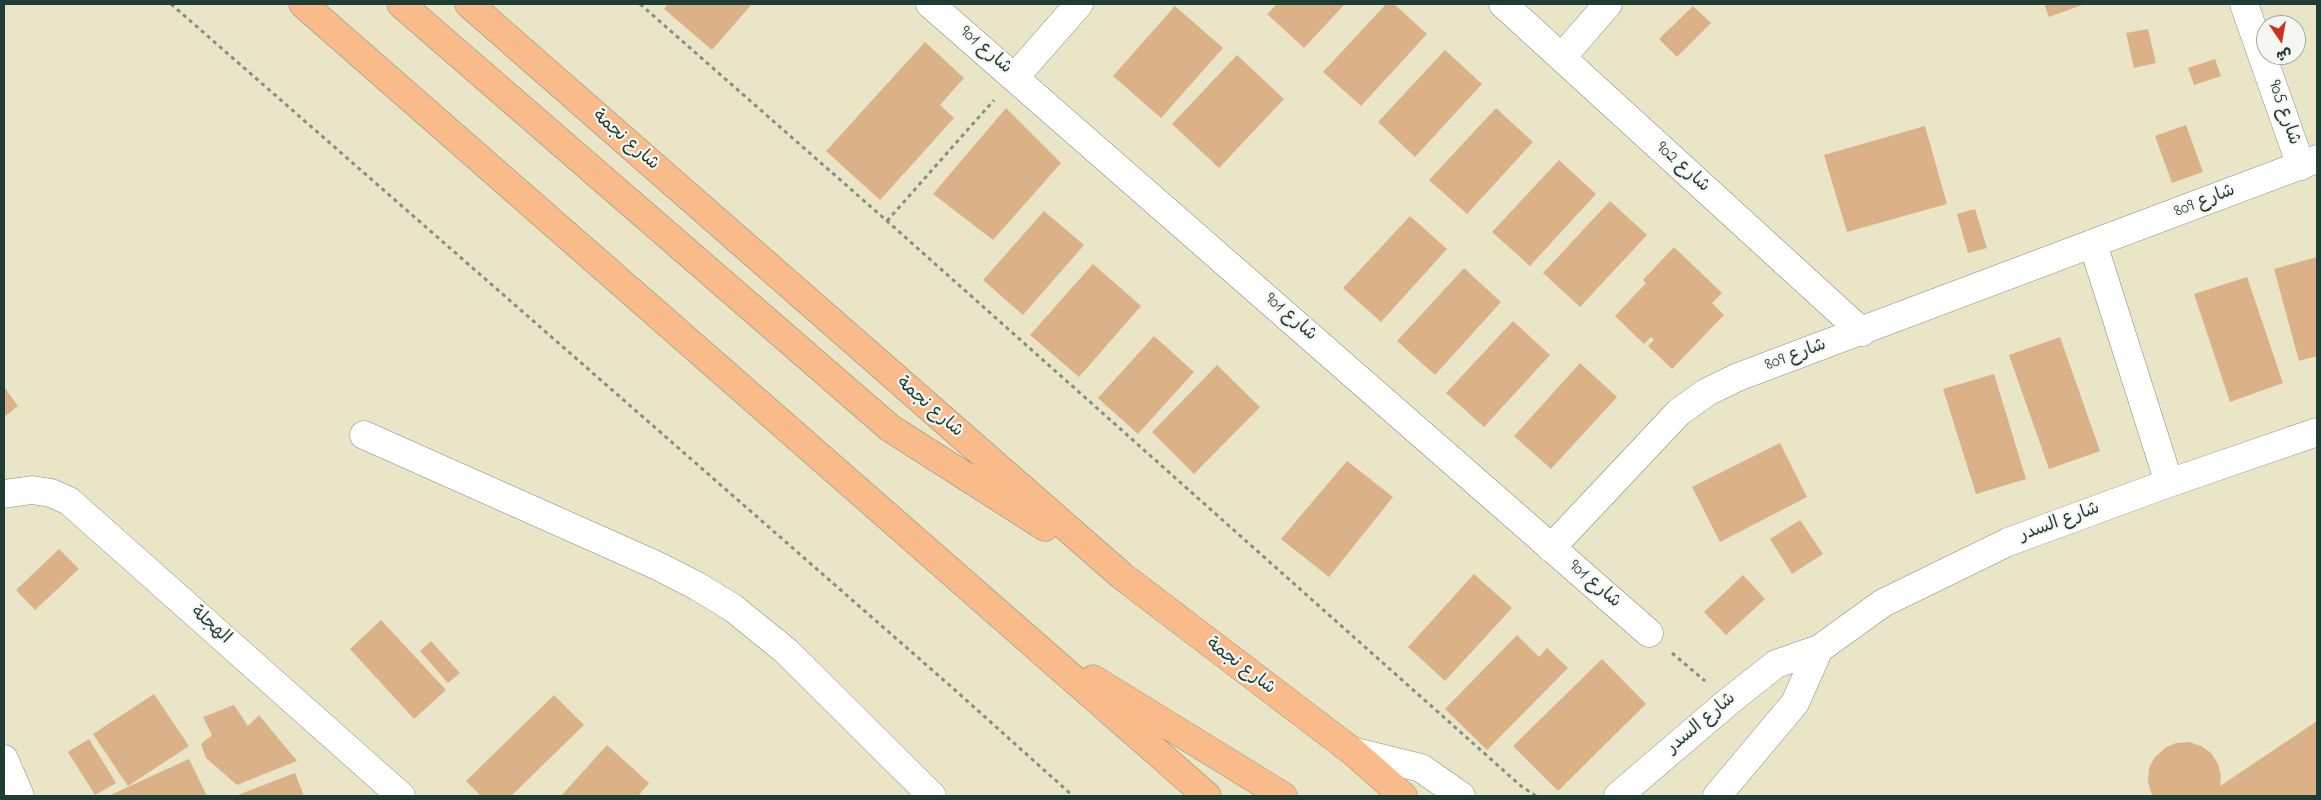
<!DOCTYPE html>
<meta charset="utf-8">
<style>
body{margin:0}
#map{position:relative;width:2321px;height:800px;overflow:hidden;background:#eae5c7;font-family:"Indie Flower","Playpen Sans Arabic",sans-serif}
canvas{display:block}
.frame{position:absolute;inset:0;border:5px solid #1f3d34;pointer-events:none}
.north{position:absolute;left:2256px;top:15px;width:50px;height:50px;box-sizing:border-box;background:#f6f6f2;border:1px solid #a0aca6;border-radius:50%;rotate:168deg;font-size:14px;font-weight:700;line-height:20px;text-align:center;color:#1f3d34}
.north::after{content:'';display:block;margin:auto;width:18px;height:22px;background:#c8321e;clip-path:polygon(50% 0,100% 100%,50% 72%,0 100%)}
</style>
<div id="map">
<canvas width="2321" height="800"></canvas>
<div class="frame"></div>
<div class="north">ش</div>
</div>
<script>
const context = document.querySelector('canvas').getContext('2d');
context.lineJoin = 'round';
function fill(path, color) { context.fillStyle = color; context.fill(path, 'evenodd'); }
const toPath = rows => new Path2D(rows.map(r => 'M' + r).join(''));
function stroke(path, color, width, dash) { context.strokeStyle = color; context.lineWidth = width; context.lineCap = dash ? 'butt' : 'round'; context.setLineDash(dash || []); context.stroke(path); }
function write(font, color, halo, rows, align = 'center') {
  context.font = font + ' "Indie Flower","Playpen Sans Arabic",sans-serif'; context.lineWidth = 4.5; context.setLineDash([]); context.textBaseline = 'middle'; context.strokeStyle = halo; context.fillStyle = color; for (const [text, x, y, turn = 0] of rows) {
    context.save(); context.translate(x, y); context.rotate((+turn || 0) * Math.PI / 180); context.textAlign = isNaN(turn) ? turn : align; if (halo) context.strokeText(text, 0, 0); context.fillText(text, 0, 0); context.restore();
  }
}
fill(toPath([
 [668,4,752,4,712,50,664,9],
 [1277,4,1345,4,1304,48,1267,14],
 [1386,4,1394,4,1427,34,1361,106,1323,72],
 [2044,4,2085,4,2049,17],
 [1175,6,1223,48,1161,118,1113,76],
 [1693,6,1711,23,1677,57,1659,39],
 [2148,29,2156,63,2134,68,2126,33],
 [925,42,964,78,940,105,954,118,880,200,826,151],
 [1445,50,1482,84,1415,157,1378,122],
 [1237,55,1284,99,1219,168,1172,124],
 [2215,59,2221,76,2194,85,2188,68],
 [1006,108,1061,163,993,240,933,194],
 [1496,108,1533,142,1467,214,1429,180],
 [2186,125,2203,172,2172,183,2155,136],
 [1925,126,1947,204,1847,232,1824,155],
 [1559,160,1596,194,1530,266,1492,232],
 [1610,201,1647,235,1580,307,1543,273],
 [1975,209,1987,248,1968,253,1957,214],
 [1044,211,1084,245,1023,315,983,280],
 [1410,216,1447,249,1381,322,1343,288],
 [1674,247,1722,293,1712,303,1724,315,1672,369,1648,346,1654,340,1651,337,1644,344,1615,316,1646,283,1643,280],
 [2317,257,2317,356,2299,361,2274,269],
 [1093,264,1141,306,1079,377,1030,335],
 [1464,268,1501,302,1435,375,1397,341],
 [2247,277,2283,383,2230,402,2194,294],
 [1513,321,1550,355,1484,427,1446,393],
 [1154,336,1194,372,1138,434,1098,398],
 [2060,337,2100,451,2049,469,2009,355],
 [1580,363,1617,397,1551,469,1514,436],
 [1217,365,1260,407,1194,474,1152,432],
 [1994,374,2026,479,1976,494,1943,389],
 [4,387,18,406,4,417],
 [1780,443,1807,497,1720,542,1692,487],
 [1347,461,1393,497,1329,577,1281,539],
 [1800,520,1823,554,1792,574,1770,539],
 [59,549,79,569,35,610,16,590],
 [1474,574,1512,608,1445,681,1408,647],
 [1743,575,1765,599,1726,635,1704,612],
 [381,620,446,690,414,719,350,649],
 [1517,635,1539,657,1547,648,1568,668,1487,750,1445,709],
 [431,641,460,673,448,683,420,651],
 [1602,659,1646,704,1558,791,1513,746],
 [154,694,189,746,128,786,93,734],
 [554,695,584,725,511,796,481,796,466,781],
 [234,705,248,726,259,715,297,761,237,785,206,758,201,744,212,735,203,717],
 [2317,721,2317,796,2153,796,2151,793,2148,781,2149,768,2155,757,2165,748,2176,743,2189,742,2201,746,2211,753,2218,764,2221,776,2220,786],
 [89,739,116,783,95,795,68,752],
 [607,745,649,783,638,796,561,796],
 [189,759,207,796,108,796],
 [295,773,304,796,235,796]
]), '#dbb287');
const street = toPath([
 [930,4,1649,633],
 [1503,4,1862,332],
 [2244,4,2301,166],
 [1562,57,1608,4],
 [1015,77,1079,4],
 [2093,244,2169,483],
 [364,435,658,566,697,586,733,608,786,651,932,796],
 [4,494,32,490,51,493,69,501,401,796],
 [1551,548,1679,412,1707,392,1738,377,2317,159],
 [1352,751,1421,768,1461,796],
 [4,759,20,796],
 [1618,796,1728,702,1776,664,1819,649,1883,603,2008,542,2169,483,2317,432],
 [1717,796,1795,703,1819,649]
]);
const primary = toPath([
 [303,4,1207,796],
 [401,4,890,428,1045,527],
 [469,4,1122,576,1352,751,1403,796],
 [1093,679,1283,796]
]);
stroke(street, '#84917e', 29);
stroke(primary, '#84917e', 29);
stroke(toPath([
 [171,4,955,690,1073,796],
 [640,4,887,221,1521,786,1536,796],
 [887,221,994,100],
 [1672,653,1705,681]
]), '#84917e', 3, [4, 4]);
stroke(street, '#fff', 28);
stroke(primary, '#fabb8b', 28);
write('18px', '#1f3d34', '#f6f6f2', [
 ["شارع 901",985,51,41],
 ["شارع 905",2283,113,71],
 ["شارع نجمة",625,141,41],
 ["شارع 902",1682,168,42],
 ["شارع 809",2205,202,-21],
 ["شارع 901",1290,318,41],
 ["شارع 809",1796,356,-20],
 ["شارع نجمة",929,408,41],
 ["شارع السدر",2060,523,-20],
 ["شارع 901",1594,585,41],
 ["الهجلة",210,626,42],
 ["شارع نجمة",1240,667,37],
 ["شارع السدر",1702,724,-40]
]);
</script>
